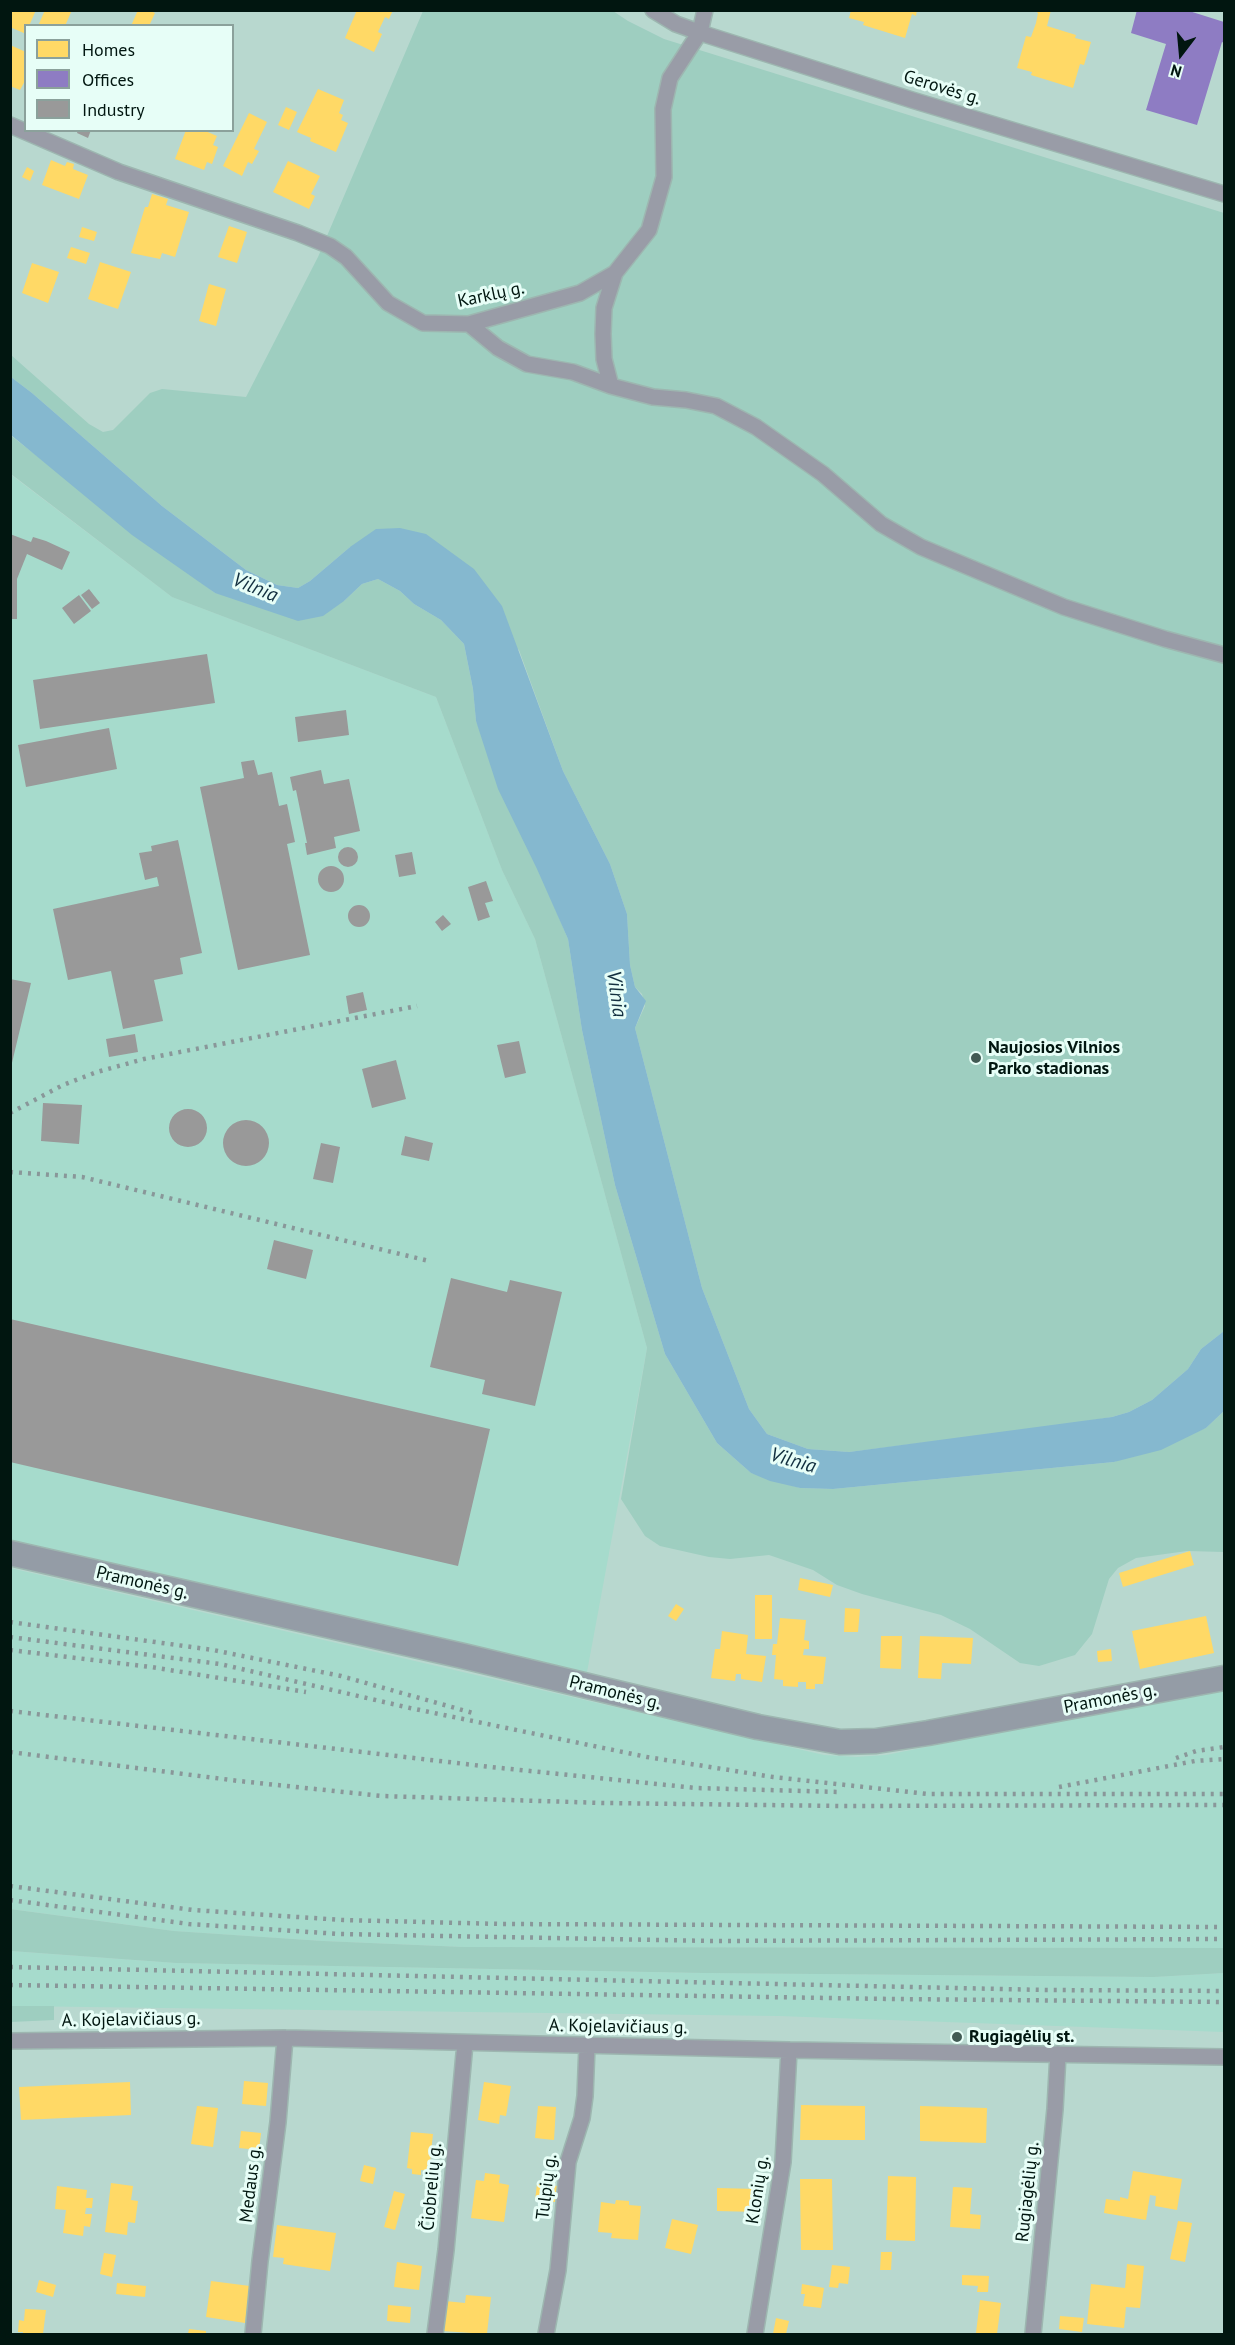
<!DOCTYPE html>
<meta charset="utf-8">
<style>
body{margin:0}
#map{position:relative;width:1235px;height:2345px;overflow:hidden;background:#b8d8cf;font-family:"PT Sans",sans-serif}
canvas{display:block}
.frame{position:absolute;inset:0;border:12px solid #011610;pointer-events:none}
.legend{position:absolute;left:24px;top:24px;width:210px;height:108px;box-sizing:border-box;background:#e7fef7;border:2px solid #8ba19b;margin:0;padding:8px 10px;list-style:none;font-size:18px;color:#011610}
.legend li{display:flex;align-items:center;gap:12px;height:30px}
.legend b{width:30px;border:2px solid #8ba19b}
.north{position:absolute;left:1151px;top:24px;width:60px;height:60px;-webkit-text-stroke:4px #e7fef7;paint-order:stroke;rotate:196deg;font-size:16px;font-weight:700;line-height:24px;text-align:center;color:#011610}
.north::after{content:'';display:block;margin:auto;width:21px;height:27px;background:#011610;clip-path:polygon(50% 0,100% 100%,50% 72%,0 100%)}
</style>
<div id="map">
<canvas width="1235" height="2345"></canvas>
<div class="frame"></div>
<ul class="legend">
<li><b style="height:16px;background:#ffd966"></b>Homes</li>
<li><b style="height:16px;background:#8e7cc3"></b>Offices</li>
<li><b style="height:16px;background:#999"></b>Industry</li>
</ul>
<div class="north">N</div>
</div>
<script>
const context = document.querySelector('canvas').getContext('2d');
context.lineJoin = 'round';
function fill(path, color) { context.fillStyle = color; context.fill(path, 'evenodd'); }
const toPath = rows => new Path2D(rows.map(r => 'M' + r).join(''));
function stroke(path, color, width, dash) { context.strokeStyle = color; context.lineWidth = width; context.lineCap = dash ? 'butt' : 'round'; context.setLineDash(dash || []); context.stroke(path); }
function write(font, color, halo, rows, align = 'center') {
  context.font = font + ' "PT Sans",sans-serif'; context.lineWidth = 6; context.setLineDash([]); context.textBaseline = 'middle'; context.strokeStyle = halo; context.fillStyle = color; for (const [text, x, y, turn = 0] of rows) {
    context.save(); context.translate(x, y); context.rotate((+turn || 0) * Math.PI / 180); context.textAlign = isNaN(turn) ? turn : align; if (halo) context.strokeText(text, 0, 0); context.fillText(text, 0, 0); context.restore();
  }
}
fill(toPath([
 [10,474,172,597,436,697,502,870,535,939,647,1348,587,1672,11,1540],
 [10,1568,824,1755,856,1757,886,1755,1224,1688,1224,1948,464,1947,323,1941,174,1931,11,1909],
 [10,1951,176,1963,704,1973,1154,1977,1224,1973,1224,2032,779,2016,11,2006]
]), '#a6dbcc');
fill(toPath([
 [423,11,613,11,628,21,664,39,1224,213,1224,1331,1201,1349,1188,1369,1152,1400,1129,1412,1112,1417,1057,1426,849,1452,808,1449,767,1434,749,1409,702,1288,635,1028,645,1006,642,994,635,987,630,965,627,914,610,864,563,771,519,650,350,547,310,581,298,588,277,585,246,570,162,506,32,393,11,377,11,355,89,424,103,432,113,430,150,393,162,389,246,397,318,257],
 [10,435,215,593,344,601,362,584,378,579,400,591,414,604,441,620,464,644,473,689,476,721,568,939,582,1030,615,1185,665,1354,717,1443,751,1473,800,1488,833,1489,1114,1462,1206,1428,1224,1411,1224,1552,1187,1551,1136,1558,1118,1568,1109,1579,1092,1634,1075,1655,1039,1666,1020,1663,970,1629,941,1615,862,1594,837,1585,813,1570,769,1555,730,1559,709,1557,660,1546,645,1536,621,1499,647,1348,535,939,502,870,436,697,172,597,11,474],
 [10,1909,174,1931,323,1941,464,1947,1224,1948,1224,1973,1154,1977,704,1973,176,1963,11,1951],
 [10,2006,54,2006,54,2020,11,2022]
]), '#9ecec0');
fill(toPath([
 [11,377,32,393,162,506,246,570,277,585,298,588,310,581,350,547,376,529,400,528,426,534,474,569,502,606,563,771,610,864,627,914,630,965,635,987,646,1001,635,1028,702,1288,749,1409,767,1434,808,1449,849,1452,1112,1417,1129,1412,1152,1400,1188,1369,1201,1349,1224,1331,1224,1411,1206,1428,1161,1450,1114,1462,833,1489,800,1488,770,1481,751,1473,717,1443,665,1354,615,1185,582,1030,568,939,537,869,498,789,476,721,473,689,464,644,441,620,414,604,400,591,378,579,362,584,344,601,323,616,298,621,215,593,132,535,11,435]
]), '#85b8cf');
fill(toPath([
 [10,10,36,10,29,26,26,26,26,34,10,27],
 [45,10,72,10,65,26,38,26],
 [138,10,149,10,155,13,149,26,131,26],
 [357,10,393,10,389,19,385,17,378,32,382,34,374,52,345,38],
 [851,10,917,10,916,16,912,14,905,38,863,25,864,22,849,18],
 [1034,10,1051,10,1047,26,1076,35,1075,38,1091,42,1084,65,1080,64,1073,88,1031,75,1032,72,1017,68,1026,36,1031,37,1036,23,1038,13],
 [10,45,26,52,26,79,20,90,10,86],
 [318,89,344,100,339,113,343,115,341,120,348,123,336,152,310,141,311,138,297,132],
 [286,107,297,112,289,130,278,125],
 [249,113,267,122,254,149,259,151,252,164,248,162,242,176,223,166],
 [186,130,203,130,217,136,213,145,218,147,212,164,207,162,204,170,175,159],
 [51,160,65,166,67,162,74,164,73,169,88,175,79,199,42,185],
 [288,161,320,176,311,194,315,196,309,209,273,192],
 [27,167,34,171,30,181,22,177],
 [152,194,168,199,166,205,189,212,175,257,162,253,160,259,131,253,145,207,148,207],
 [229,226,247,232,237,263,218,257],
 [82,227,97,232,94,241,79,237],
 [71,247,90,253,86,264,67,258],
 [100,262,131,272,118,309,88,299],
 [32,263,59,272,48,303,22,293],
 [209,284,226,289,216,326,199,321],
 [1190,1551,1194,1565,1123,1587,1119,1573],
 [800,1578,833,1585,830,1597,798,1590],
 [755,1595,772,1595,772,1639,755,1639],
 [676,1604,684,1609,676,1621,668,1616],
 [845,1608,860,1609,858,1632,844,1632],
 [1206,1616,1214,1653,1140,1669,1132,1631],
 [780,1618,806,1620,804,1640,809,1641,809,1649,804,1649,803,1655,826,1657,823,1684,815,1684,815,1689,806,1689,806,1682,798,1682,798,1687,783,1686,783,1680,774,1679,776,1655,772,1655,773,1644,777,1644],
 [722,1631,748,1635,746,1654,766,1656,762,1682,741,1679,741,1674,736,1674,735,1681,711,1678,715,1649,720,1649],
 [881,1636,902,1636,901,1669,880,1668],
 [920,1636,973,1638,971,1664,942,1663,941,1679,918,1678],
 [1111,1649,1112,1661,1098,1662,1097,1651],
 [244,2081,268,2083,266,2106,242,2104],
 [130,2082,131,2115,21,2120,19,2087],
 [484,2082,511,2086,506,2116,500,2115,499,2124,478,2120],
 [801,2105,865,2106,865,2140,800,2140],
 [197,2106,218,2108,213,2147,191,2144],
 [538,2106,556,2107,554,2140,535,2138],
 [920,2106,987,2108,986,2143,920,2141],
 [241,2131,261,2133,259,2150,239,2148],
 [411,2132,433,2134,429,2171,421,2170,421,2175,412,2174,412,2169,407,2168],
 [364,2165,376,2168,373,2184,360,2181],
 [1133,2171,1182,2179,1177,2210,1155,2206,1156,2196,1150,2195,1146,2220,1104,2213,1106,2199,1120,2201,1120,2197,1128,2199],
 [485,2173,500,2175,499,2183,509,2185,504,2222,471,2218,476,2180,484,2181],
 [888,2176,916,2177,915,2241,886,2240],
 [800,2179,832,2179,833,2250,801,2250],
 [111,2183,133,2186,131,2200,138,2201,135,2223,128,2222,127,2235,105,2232],
 [537,2184,557,2186,555,2202,535,2200],
 [57,2186,87,2190,86,2198,93,2198,92,2208,86,2208,85,2214,92,2214,90,2227,84,2226,83,2236,63,2233,66,2210,55,2209],
 [953,2187,972,2188,970,2214,981,2215,980,2229,950,2227],
 [717,2188,759,2189,758,2212,717,2211],
 [394,2191,405,2194,395,2230,384,2227],
 [616,2200,629,2201,629,2205,641,2206,638,2240,611,2238,612,2233,598,2232,601,2202,615,2204],
 [672,2219,698,2225,691,2254,665,2248],
 [1178,2221,1192,2223,1185,2262,1170,2259],
 [277,2225,336,2233,330,2271,283,2264,284,2258,273,2257],
 [881,2252,892,2252,891,2270,880,2270],
 [104,2253,116,2255,112,2277,100,2274],
 [397,2262,422,2266,419,2290,394,2287],
 [1127,2264,1144,2266,1140,2308,1126,2307,1124,2328,1087,2324,1091,2284,1125,2288],
 [832,2265,850,2267,848,2284,839,2283,838,2288,829,2287],
 [962,2275,989,2276,988,2292,977,2292,978,2286,962,2285],
 [39,2280,56,2285,53,2297,36,2292],
 [211,2281,250,2286,245,2323,206,2317],
 [117,2283,146,2286,145,2297,116,2294],
 [802,2284,824,2288,821,2308,803,2306,805,2294,801,2294],
 [466,2295,491,2297,487,2334,442,2331,445,2301,465,2303],
 [980,2300,1001,2303,997,2334,976,2333],
 [388,2305,411,2307,410,2323,387,2321],
 [25,2309,46,2310,43,2334,23,2334,23,2332,18,2332,19,2320,24,2321],
 [1060,2316,1084,2318,1082,2332,1059,2329],
 [776,2318,789,2321,786,2334,773,2334],
 [189,2329,206,2331,206,2334,188,2334]
]), '#ffd966');
fill(toPath([
 [1137,10,1186,10,1224,22,1224,43,1222,42,1197,125,1146,110,1166,44,1131,33]
]), '#8e7cc3');
fill(toPath([
 [78,130,91,130,88,138,77,133],
 [10,534,31,542,33,537,46,541,70,552,62,570,27,554,17,579,17,619,10,619],
 [89,589,100,603,92,609,81,595],
 [79,595,91,611,74,624,62,608],
 [207,654,215,703,40,729,33,680],
 [346,710,349,735,298,742,295,717],
 [109,728,117,769,26,787,18,745],
 [254,760,258,775,272,772,279,806,287,804,295,842,287,844,310,955,238,970,200,787,244,778,241,762],
 [321,770,324,784,349,779,360,831,334,837,336,848,307,855,305,843,307,843,296,790,293,791,290,777],
 [178,840,202,953,180,958,183,974,154,980,163,1021,123,1029,111,971,68,980,53,909,159,886,157,877,145,880,139,853,152,851,151,846],
 '338 857a10 10 0 1 1 20 0a10 10 0 1 1-20 0Z',
 [412,852,416,874,399,877,395,855],
 '318 879a13 13 0 1 1 26 0a13 13 0 1 1-26 0Z',
 [486,881,493,901,485,903,490,917,478,921,468,887],
 '348 916a11 11 0 1 1 22 0a11 11 0 1 1-22 0Z',
 [443,915,451,924,442,931,435,922],
 [10,979,31,983,11,1067,10,1067],
 [363,992,367,1010,349,1014,346,996],
 [135,1034,138,1052,109,1057,106,1039],
 [519,1041,526,1073,505,1078,497,1045],
 [396,1060,406,1099,372,1108,362,1069],
 [43,1103,82,1105,79,1144,41,1141],
 '169 1128a19 19 0 1 1 38 0a19 19 0 1 1-38 0Z',
 '223 1143a23 23 0 1 1 46 0a23 23 0 1 1-46 0Z',
 [405,1136,433,1143,429,1161,401,1155],
 [321,1143,340,1147,333,1183,313,1179],
 [274,1240,313,1250,306,1279,267,1269],
 [451,1278,507,1292,510,1280,562,1292,535,1406,482,1394,485,1380,430,1367],
 [10,1319,490,1429,458,1566,10,1462]
]), '#999');
const street = toPath([
 [653,10,676,24,707,35,912,100,1224,194],
 [10,125,119,172,298,233,330,246,346,257,388,303,423,323,469,324,580,293,615,273,649,230,664,177,663,109,670,78,700,32,705,10],
 [469,324,498,348,527,364,573,372,611,386,653,397,686,400,716,406,756,427,823,474,881,524,921,547,1064,607,1165,639,1224,655],
 [611,386,604,359,603,334,604,308,615,273],
 [10,2041,285,2038,789,2050,1224,2057],
 [253,2334,260,2261,278,2122,285,2038],
 [435,2334,446,2250,465,2043],
 [546,2334,558,2270,568,2162,582,2118,585,2096,587,2046],
 [755,2334,783,2162,789,2050],
 [1033,2334,1055,2109,1058,2054]
]);
const primary = toPath([
 [10,1553,463,1656,758,1727,840,1742,876,1741,928,1733,1224,1678]
]);
stroke(street, '#9db6b0', 18);
stroke(primary, '#9db6b0', 27);
stroke(street, '#999ca7', 15);
stroke(primary, '#949ca6', 24);
stroke(toPath([
 [10,1113,63,1085,97,1072,144,1059,417,1006],
 [10,1172,82,1177,429,1261],
 [10,1622,213,1650,341,1676,473,1713],
 [10,1637,220,1664,410,1708,647,1757,773,1777,928,1794,1224,1794],
 [10,1650,151,1667,306,1692],
 [10,1711,491,1767,696,1788,841,1792],
 [10,1752,239,1781,382,1796,604,1803,843,1806,1224,1805],
 [1176,1758,1196,1751,1224,1747],
 [1059,1787,1195,1761,1224,1759],
 [10,1886,193,1910,343,1920,503,1924,1224,1927],
 [10,1900,189,1924,340,1934,713,1941,1224,1939],
 [10,1967,1046,1990,1224,1991],
 [10,1985,891,1999,1224,2002]
]), '#899799', 4.5, [3, 6]);
for (const [x, y, r, color] of [
 [976,1058,6,"#415a53"],
 [957,2037,6,"#415a53"]
]) { const dot = new Path2D(); dot.arc(x, y, r, 0, 2 * Math.PI); context.fillStyle = color; context.fill(dot); stroke(dot, '#e7fef7', 2); }
write('18px', '#011610', '#e7fef7', [
 ["Gerovės g.",942,88,17],
 ["Karklų g.",491,295,-12],
 ["Pramonės g.",142,1583,13],
 ["Pramonės g.",615,1693,14],
 ["Pramonės g.",1110,1699,-11],
 ["A. Kojelavičiaus g.",131,2020,-1],
 ["A. Kojelavičiaus g.",618,2027,1],
 ["Medaus g.",251,2184,-83],
 ["Čiobrelių g.",432,2187,-85],
 ["Tulpių g.",547,2187,-83],
 ["Klonių g.",758,2190,-81],
 ["Rugiagėlių g.",1028,2192,-84]
]);
write('bold 18px', '#011610', '#e7fef7', [
 ["Naujosios Vilnios",988,1048],
 ["Parko stadionas",988,1069],
 ["Rugiagėlių st.",969,2037]
], 'left');
write('italic 20px', '#122f3f', '#e7fef7', [
 ["Vilnia",255,588,22],
 ["Vilnia",616,994,82],
 ["Vilnia",793,1461,16]
]);
</script>
